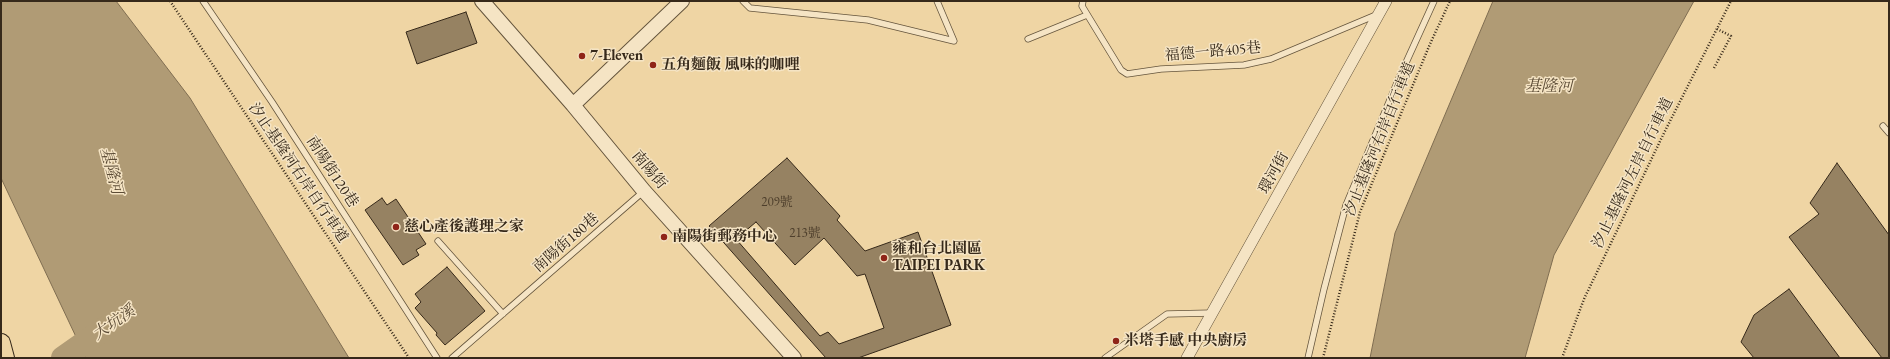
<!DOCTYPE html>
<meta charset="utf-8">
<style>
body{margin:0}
#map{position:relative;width:1890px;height:359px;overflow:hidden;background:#efd5a4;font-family:"EB Garamond",serif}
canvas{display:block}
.frame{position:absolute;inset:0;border:2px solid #36291a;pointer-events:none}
</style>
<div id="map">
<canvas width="1890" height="359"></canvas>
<div class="frame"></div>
</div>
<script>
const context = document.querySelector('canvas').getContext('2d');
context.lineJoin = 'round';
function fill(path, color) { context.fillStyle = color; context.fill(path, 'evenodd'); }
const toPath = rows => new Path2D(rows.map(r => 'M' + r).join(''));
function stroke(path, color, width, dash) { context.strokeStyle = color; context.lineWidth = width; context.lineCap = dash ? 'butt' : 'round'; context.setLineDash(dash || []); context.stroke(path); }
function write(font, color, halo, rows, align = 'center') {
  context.font = font + ' "EB Garamond","Noto Serif TC",serif'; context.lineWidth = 3; context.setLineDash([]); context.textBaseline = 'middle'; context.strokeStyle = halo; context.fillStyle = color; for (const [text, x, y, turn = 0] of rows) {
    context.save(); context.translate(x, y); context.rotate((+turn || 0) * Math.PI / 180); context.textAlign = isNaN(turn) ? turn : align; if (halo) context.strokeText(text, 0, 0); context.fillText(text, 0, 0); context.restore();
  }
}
const water = toPath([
 [1,1,116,1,190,98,349,358,86,358,1,178,1,1],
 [1493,1,1694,1,1554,255,1525,358,1370,358,1395,233,1493,1]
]);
fill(water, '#b09b75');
stroke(water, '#7f6d51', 1);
stroke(toPath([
 [63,358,107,327]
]), '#b09b75', 24);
const building = toPath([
 [466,12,477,43,417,64,406,32,466,12],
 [787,158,840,216,837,220,865,251,918,232,951,325,858,358,826,358,709,226,787,158],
 [756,222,795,265,824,238,857,276,865,274,884,328,839,344,828,332,820,336,736,239,756,222],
 [1837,163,1889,235,1889,358,1882,358,1789,237,1819,214,1810,203,1837,163],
 [382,198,387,205,396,199,426,244,416,250,419,255,403,265,365,210,382,198],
 [447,267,485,311,445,345,436,335,437,333,415,308,421,302,415,294,447,267],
 [1789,289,1840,358,1754,358,1741,342,1754,315,1789,289]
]);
fill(building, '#968262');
stroke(building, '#36291a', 1);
const service = toPath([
 [203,1,272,102,437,358],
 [743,1,750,8,868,20,954,41,937,1],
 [1083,1,1082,6,1121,70,1127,74,1161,69,1244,65,1271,59,1376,15],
 [1028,39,1087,15],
 [1883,126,1889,133],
 [438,241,503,314],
 [452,358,644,191],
 [1105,358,1167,314,1212,313],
 [1308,358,1324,289,1346,205,1399,78,1434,1]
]);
const minor = toPath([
 [1187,358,1386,1]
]);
const tertiary = toPath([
 [482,1,573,105,644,191,794,358],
 [573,105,682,1]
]);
const trunk = toPath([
 [1,343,5,358]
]);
stroke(service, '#64543c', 7);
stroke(minor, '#64543c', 12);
stroke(tertiary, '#64543c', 16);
stroke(trunk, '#36291a', 20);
stroke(toPath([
 [170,1,409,358],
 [1714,68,1731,36,1717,29],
 [1323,358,1360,212,1430,44,1450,1],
 [1562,358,1584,299,1664,133,1731,1]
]), '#36291a', 2.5, [1, 2]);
stroke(service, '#f5e4c4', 5.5);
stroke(minor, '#f5e4c4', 11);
stroke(tertiary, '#f5e4c4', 14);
stroke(trunk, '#efd5a4', 18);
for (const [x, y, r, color] of [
 [582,56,4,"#8f2418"],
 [653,65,4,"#8f2418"],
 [396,227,4,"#8f2418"],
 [664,237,4,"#8f2418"],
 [884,258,4,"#8f2418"],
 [1116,341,4,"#8f2418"]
]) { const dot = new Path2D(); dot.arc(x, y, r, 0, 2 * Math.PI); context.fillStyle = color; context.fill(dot); stroke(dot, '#f5e4c4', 1.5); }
write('13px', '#4e3f2c', null, [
 ["209號",777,202],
 ["213號",805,233]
]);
write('15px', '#36291a', '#f5e4c4', [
 ["福德一路405巷",1213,52,-5],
 ["汐止基隆河右岸自行車道",1380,139,-68],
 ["南陽街",649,170,50],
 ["南陽街120巷",332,172,57],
 ["汐止基隆河右岸自行車道",298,173,56],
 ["環河街",1274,173,-61],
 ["汐止基隆河左岸自行車道",1633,173,-64],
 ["南陽街180巷",566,243,-41]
]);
write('bold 15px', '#36291a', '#f5e4c4', [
 ["7-Eleven",590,56],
 ["五角麵飯 風味的咖哩",661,65],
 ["慈心產後護理之家",404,227],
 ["南陽街郵務中心",672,237],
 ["雍和台北園區",892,249],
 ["TAIPEI PARK",892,266],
 ["米塔手感 中央廚房",1124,341]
], 'left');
write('italic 16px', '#5b4b35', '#f5e4c4', [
 ["基隆河",1549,87],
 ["基隆河",111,171,75],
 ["大坑溪",114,323,-35]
]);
</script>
